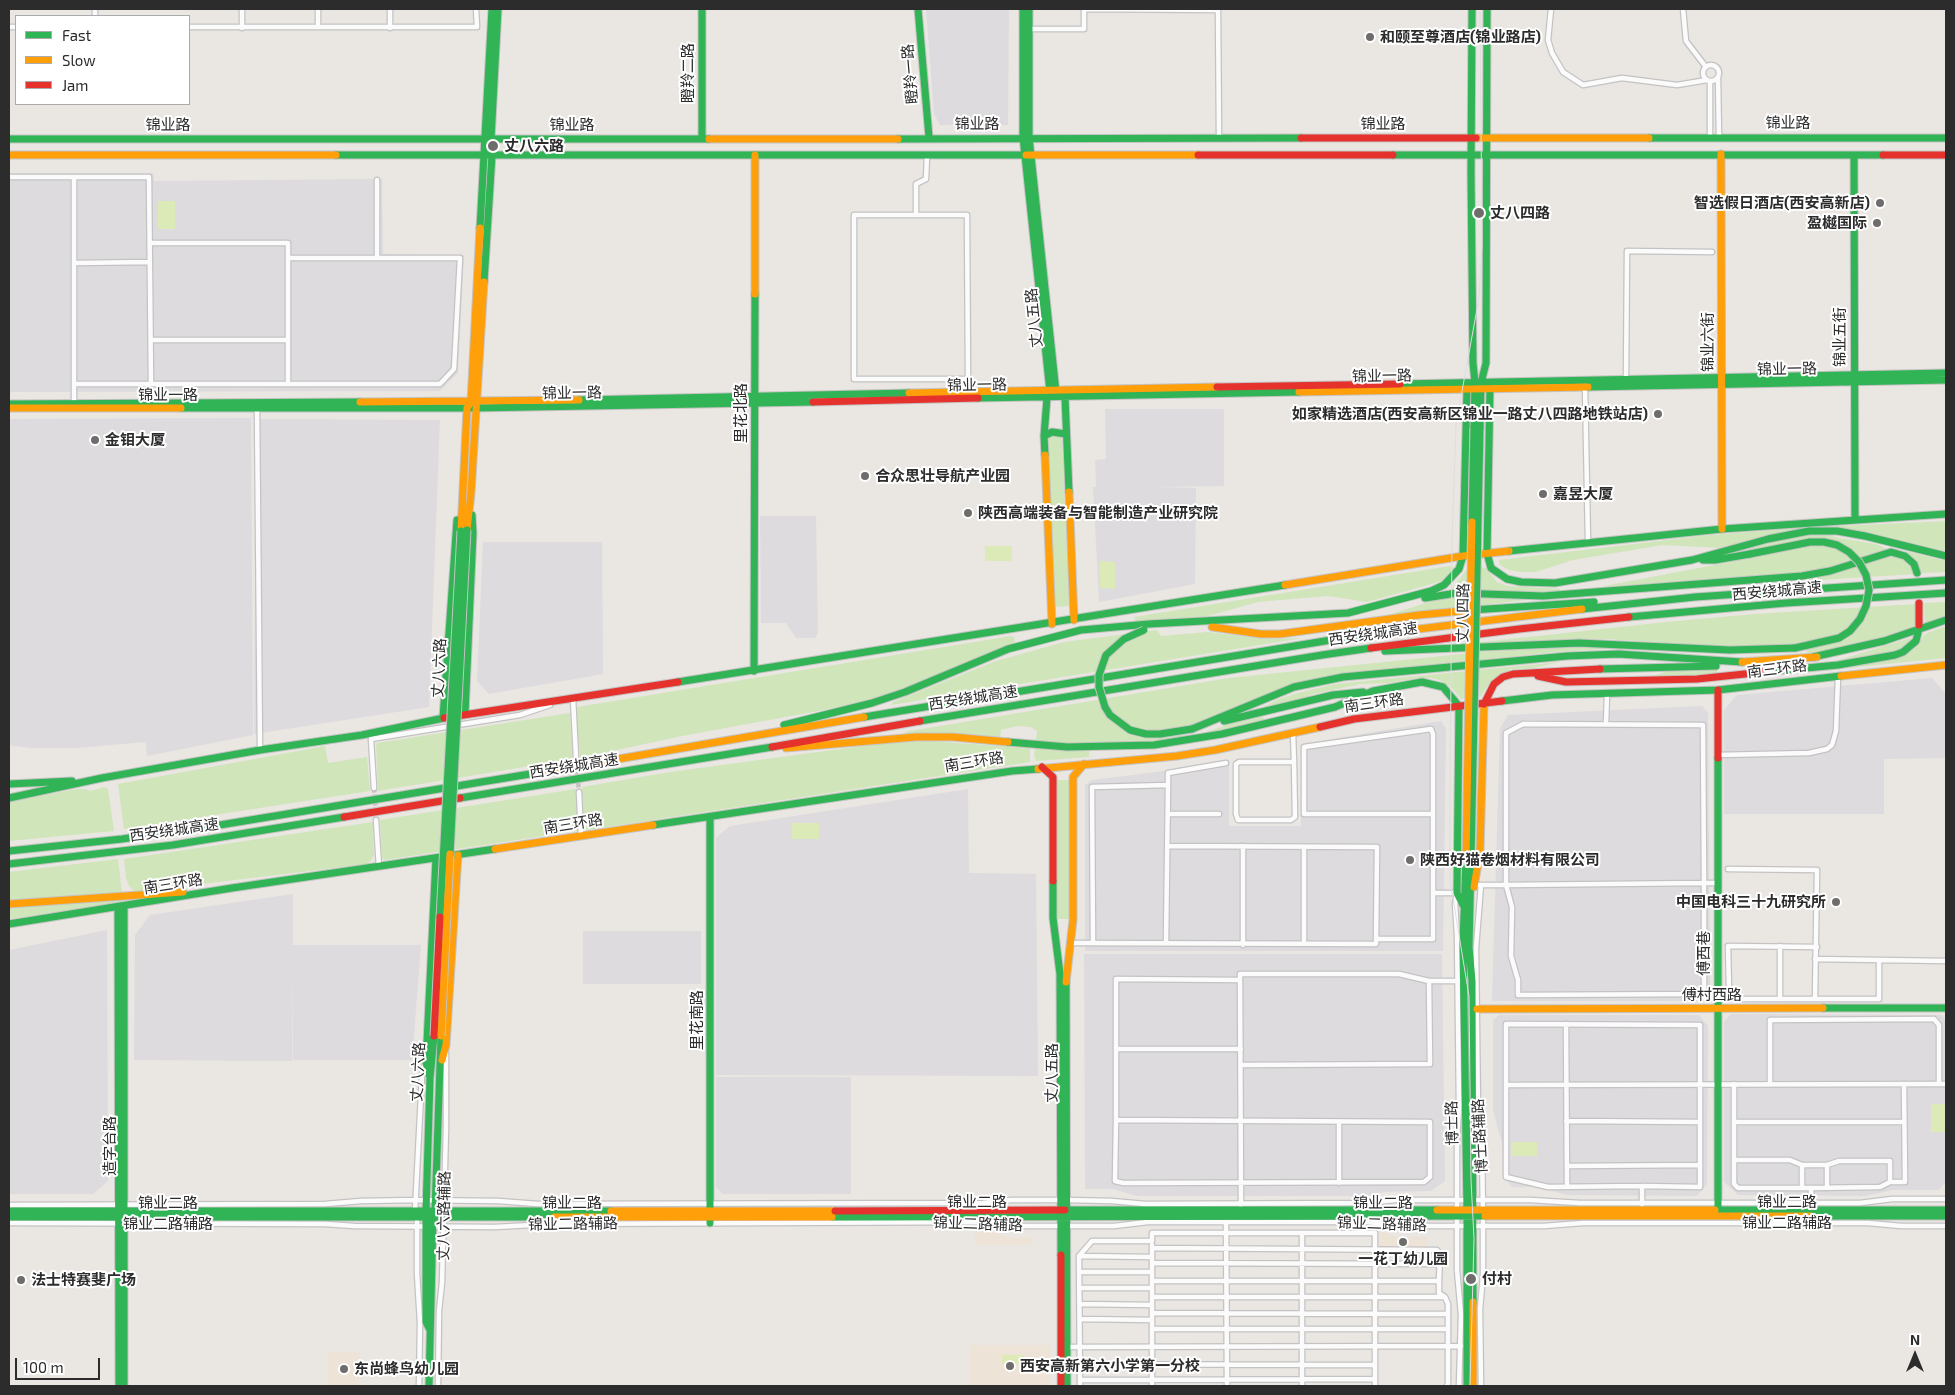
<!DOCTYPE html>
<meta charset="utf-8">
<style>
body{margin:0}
#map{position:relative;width:1955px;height:1395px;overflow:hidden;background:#eae6e2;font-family:"Exo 2",sans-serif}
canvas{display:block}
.frame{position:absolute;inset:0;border:10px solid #2c2c2c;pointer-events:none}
.legend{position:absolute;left:15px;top:15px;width:175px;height:90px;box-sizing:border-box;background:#fff;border:1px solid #ababab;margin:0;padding:6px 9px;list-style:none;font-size:15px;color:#2c2c2c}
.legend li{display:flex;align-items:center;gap:10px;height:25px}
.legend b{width:25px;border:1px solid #ababab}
.north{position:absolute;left:1890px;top:1330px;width:50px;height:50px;-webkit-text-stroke:4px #fff;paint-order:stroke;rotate:0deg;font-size:14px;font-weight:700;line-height:20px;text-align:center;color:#2c2c2c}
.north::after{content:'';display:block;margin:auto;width:18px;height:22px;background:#2c2c2c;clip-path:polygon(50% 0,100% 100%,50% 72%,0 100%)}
.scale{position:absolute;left:15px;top:1358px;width:85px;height:22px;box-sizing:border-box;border:2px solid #2c2c2c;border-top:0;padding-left:6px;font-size:15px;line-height:18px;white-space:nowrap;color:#2c2c2c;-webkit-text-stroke:4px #fff;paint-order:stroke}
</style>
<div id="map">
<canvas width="1955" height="1395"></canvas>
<div class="frame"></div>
<ul class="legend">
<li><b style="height:6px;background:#30b455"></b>Fast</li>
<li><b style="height:6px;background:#ff9f0a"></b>Slow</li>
<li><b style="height:6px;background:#e5322d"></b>Jam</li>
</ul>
<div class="north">N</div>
<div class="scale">100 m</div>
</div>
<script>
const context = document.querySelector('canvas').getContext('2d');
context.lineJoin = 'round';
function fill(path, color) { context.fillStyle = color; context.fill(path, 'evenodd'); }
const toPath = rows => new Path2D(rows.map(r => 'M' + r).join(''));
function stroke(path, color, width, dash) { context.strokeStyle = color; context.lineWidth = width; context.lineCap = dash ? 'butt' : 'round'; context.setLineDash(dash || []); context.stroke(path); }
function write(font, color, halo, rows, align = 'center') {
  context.font = font + ' "Exo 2","Noto Sans SC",sans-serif'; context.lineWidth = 4; context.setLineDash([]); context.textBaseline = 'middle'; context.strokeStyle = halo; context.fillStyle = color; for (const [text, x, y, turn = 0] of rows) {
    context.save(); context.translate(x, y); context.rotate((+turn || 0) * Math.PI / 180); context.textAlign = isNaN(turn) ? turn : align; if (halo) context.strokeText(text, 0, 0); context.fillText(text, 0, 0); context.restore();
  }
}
fill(toPath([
 [926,9,1009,9,1008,125,940,125,934,114],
 [9,173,153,173,154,181,382,179,383,254,464,255,458,373,440,391,9,392],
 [1105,409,1224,409,1224,486,1156,487,1196,488,1195,584,1099,602,1093,487,1096,487,1095,460,1106,459],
 [251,418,253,735,147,756,146,742,77,748,30,748,9,745,9,419],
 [256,419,440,420,429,707,254,734],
 [760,516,816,516,818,633,815,638,796,638,786,623,761,623],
 [483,542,602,542,603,674,489,694,477,681],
 [1932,678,1946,694,1946,758,1884,759,1884,814,1724,814,1724,710,1737,695],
 [1702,706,1708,713,1710,988,1696,1001,1492,1001,1500,728,1508,715],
 [1441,721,1446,728,1443,951,1085,951,1085,785,1092,780,1229,763,1229,826,1301,826,1301,744],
 [968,789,969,873,1036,874,1038,1076,716,1075,716,838,730,826],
 [293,894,293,945,421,945,412,1060,293,1060,293,969,292,1061,134,1060,135,935,150,915],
 [107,930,108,1181,93,1194,9,1194,9,950],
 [583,931,701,931,701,984,583,984],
 [1084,954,1442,954,1445,1181,1431,1191,1384,1192,1369,1196,1136,1196,1113,1189,1085,1189],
 [1731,1014,1942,1015,1946,1021,1946,1181,1939,1190,1893,1190,1865,1196,1738,1195,1724,1182,1724,1022],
 [1499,1015,1699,1015,1708,1026,1707,1184,1697,1196,1567,1195,1539,1187,1513,1187,1503,1177,1502,1143,1493,1110,1493,1020],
 [716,1077,851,1077,851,1194,723,1194,716,1187]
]), '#dddbde');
fill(toPath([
 [975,1230,987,1230,1009,1238,1031,1238,1031,1245,975,1245],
 [1379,1230,1396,1237,1427,1237,1427,1247,1379,1247],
 [970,1345,1050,1345,1050,1386,970,1386],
 [328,1352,360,1352,359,1386,328,1386]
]), '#ede3d6');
fill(toPath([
 [1062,436,1069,606,1055,607,1048,437],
 [1946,521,1946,551,1818,527],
 [1789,529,1806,529,1839,538,1876,544,1887,549,1813,572,1599,587,1751,558,1748,542,1719,548,1663,545,1573,560,1536,572,1521,572,1509,570,1500,565,1499,560,1710,535],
 [1906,551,1946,561,1946,572,1921,573,1912,557],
 [1886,555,1902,558,1913,568,1916,574,1804,581],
 [1470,565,1486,568,1497,582,1508,586,1561,589,1558,591,1531,592,1450,591],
 [1450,566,1455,568,1442,581,1367,602,1328,596,1258,602,1208,616,1136,622,1134,617],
 [1455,597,1479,597,1528,600,1388,615,1429,602],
 [1946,602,1946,617,1925,624,1924,603],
 [1916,604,1916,626,1883,638,1807,654,1806,644,1737,648,1607,639,1464,644,1666,622,1755,614],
 [1946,626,1946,658,1847,668,1849,666,1903,656,1914,649,1925,634],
 [1157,630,1161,636,1207,632,1272,639,1303,638,891,705,893,702,996,661,1028,652,1064,642],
 [1011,636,1014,637,1015,644,943,674,862,703,682,736,580,758,576,712,577,707],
 [1914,637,1901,650,1832,662],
 [1554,648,1623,648,1554,652,1319,678,1182,730,1183,739,1090,745,1089,757,1036,761,1034,756,1037,731,1031,727,1017,726,1001,730,1000,738,907,734,904,732,1229,678,1491,651],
 [1560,662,1534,668,1511,669,1491,681,1480,697,1461,699,1452,688,1442,681,1431,678,1417,678,1389,683,1361,684,1309,695,1308,698,1257,710,1277,700,1294,694,1335,684],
 [1717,669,1718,675,1651,677,1668,671],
 [570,713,573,759,378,791,376,746,377,743],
 [1262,717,1265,719,1194,736,1230,724],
 [929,741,1030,748,1030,762,588,830,584,829,582,787,670,772,877,744],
 [325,746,328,763,367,757,370,791,124,829,118,784],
 [1057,780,1070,780,1070,919,1056,919],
 [105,787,108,789,114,831,9,841,9,802,77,789,86,789,90,791],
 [576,789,579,828,577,831,384,860,382,858,380,820],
 [373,822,374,855,368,864,135,892,129,886,126,878,124,859],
 [118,859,123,902,9,919,9,872]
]), '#d0e6ba');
fill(toPath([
 [158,201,175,201,175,229,158,229],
 [985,546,1012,546,1012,561,985,561],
 [1100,561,1115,562,1115,589,1100,588],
 [792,823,819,823,819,839,792,839],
 [1931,1104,1946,1104,1946,1132,1931,1132],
 [1511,1142,1537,1142,1537,1156,1511,1156],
 [1002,1355,1024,1355,1024,1364,1002,1364]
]), '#dceab7');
stroke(toPath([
 [576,757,579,792],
 [374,788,376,812]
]), '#c4c1be', 4.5, [4.5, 2]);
const street = toPath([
 [242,9,242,28],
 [390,9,390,28],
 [1551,9,1548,40,1552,53,1563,72,1583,85,1622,78,1677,85,1707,80],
 [1683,9,1686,41,1706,67],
 [95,16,95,9],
 [9,27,16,27],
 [189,27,477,27,476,9],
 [318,27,318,9],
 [1029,29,1084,29,1084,9,1218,10,1219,137],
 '1703 73a8 8 0 1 1 16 0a8 8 0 1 1-16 0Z',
 [1718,78,1719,137],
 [1710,82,1710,137],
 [9,177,149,177,151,384],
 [74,177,74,404],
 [377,180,377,258],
 [916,215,854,215,854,379,968,379,967,215,916,215,916,184,926,179,927,155],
 [150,243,288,243,288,384],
 [74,263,150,262],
 [151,340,288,340],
 [1626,382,1627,251,1712,252],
 [74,384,440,384,454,369,460,258,288,258],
 [1585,387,1588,542],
 [257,408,260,750],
 [573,698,576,757],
 [1523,724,1703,725,1704,883,1506,885,1506,733,1523,724],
 [1606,724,1607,694],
 [1293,733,1294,762,1239,762,1236,764,1236,814,1238,820,1291,820,1295,817,1294,762],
 [1718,755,1809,753,1827,749,1832,745,1836,731,1838,677],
 [374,788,371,739,520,715,550,705],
 [579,792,581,836],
 [1168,814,1219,814],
 [1433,814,1304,814,1304,747,1431,729,1433,734,1433,893,1457,893,1455,904,1457,935,1459,1107,1457,1138,1457,1270,1461,1315,1459,1386],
 [376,820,379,867],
 [1243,846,1243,945],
 [1304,847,1304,944],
 [1728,869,1817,870,1815,999],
 [1479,885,1506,885,1512,907,1511,956,1518,980,1518,995,1698,994,1704,988,1704,883,1718,883],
 [1376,939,1433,939,1433,893],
 [1070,943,1376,944,1377,847,1168,846],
 [1093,943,1092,787,1168,785,1168,773,1226,763],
 [1166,943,1168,785],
 [1817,947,1728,946,1729,988,1740,999,1879,999,1879,960],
 [1815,959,1946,961],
 [1780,999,1780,946],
 [1566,1024,1567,1187],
 [1116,1049,1241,1049],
 [1241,1065,1430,1064,1429,981],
 [1734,1084,1734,1184,1738,1188,1811,1188,1880,1187,1890,1182,1905,1182,1904,1084],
 [1770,1084,1770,1020,1934,1019,1939,1025,1939,1084],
 [1507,1085,1946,1084],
 [1116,1120,1115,1181,1123,1183,1424,1182,1430,1177,1430,1122,1116,1120,1116,979,1240,980],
 [1566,1121,1700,1122],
 [1734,1122,1904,1122],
 [1734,1160,1790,1160,1802,1165,1827,1165,1839,1161,1890,1161,1890,1182],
 [1827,1165,1827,1188],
 [1567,1166,1700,1165],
 [1339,1183,1339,1122],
 [1642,1186,1700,1187,1700,1025,1506,1024,1506,1177,1548,1187,1642,1186,1642,1204],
 [1802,1188,1802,1165],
 [1811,1188,1811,1204],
 [9,1205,325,1204,361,1201,415,1200,498,1201,538,1204,983,1203,1011,1200,1066,1200,1112,1201,1145,1204,1367,1203,1395,1200,1530,1200,1580,1203,1860,1203,1892,1199,1946,1199],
 [1241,1205,1240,974,1399,974,1429,981,1460,981],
 [1226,1220,1227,1386],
 [9,1223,325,1224,354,1226,495,1227,551,1224,983,1222,1011,1226,1114,1226,1148,1222,1367,1222,1403,1226,1544,1226,1583,1223,1868,1223,1901,1226,1946,1226],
 [1302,1233,1302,1386],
 [1152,1245,1152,1386],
 [1152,1248,1437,1250,1440,1254,1439,1281,1152,1281],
 [1079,1256,1152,1257],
 [1152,1263,1439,1264],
 [1080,1272,1152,1272],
 [1439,1281,1439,1293,1445,1297,1448,1304,1448,1383,1447,1386],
 [1080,1288,1152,1288],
 [1152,1297,1445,1297],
 [1080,1304,1152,1305],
 [1152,1313,1448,1314],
 [1080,1319,1152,1320],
 [1152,1329,1448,1329],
 [1066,1347,1461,1346],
 [1080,1364,1375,1365],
 [1080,1380,1375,1379],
 [419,1386,420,1323,417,1273,417,1217,415,1211,422,1075,425,1064],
 [438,1386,439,1311,442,1283,446,1128,446,1053],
 [1080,1386,1079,1256,1092,1241,1152,1241,1152,1233,1375,1233,1375,1386],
 [1481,1386,1480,1309,1483,1276,1483,1216,1482,1143,1478,1110,1476,948,1481,885]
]);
const fast = toPath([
 [702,9,702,138],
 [918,9,929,137],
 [1023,9,1023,137,1050,392,1047,398,1044,436,1045,455],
 [1029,9,1029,137,1056,392,1065,397,1069,492],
 [1472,9,1471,173,1473,363,1475,383,1474,428],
 [1649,138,1946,138],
 [9,139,709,139],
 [898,139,1301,138],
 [336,155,1026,155],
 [1393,155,1883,155],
 [1854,155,1855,519],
 [480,228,492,9],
 [484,282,492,155,491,139,498,9],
 [1400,384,1946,373],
 [1588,387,1946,380],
 [978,398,1299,392],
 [579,400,909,393],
 [9,404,360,402],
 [181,408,475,408,813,402],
 [1480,428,1481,383,1486,363,1487,9],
 [1044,436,1052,432,1066,434],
 [1509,551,1722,529,1946,514],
 [1487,553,1490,388],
 [1487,553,1491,568,1507,579,1521,582,1555,583,1692,560,1768,539,1809,531,1837,531,1865,536,1946,556],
 [1463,556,1467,388],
 [1703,560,1715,560,1750,554],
 [1425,598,1457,593,1543,596,1802,576,1830,571,1891,552,1905,556,1914,564,1917,573],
 [1582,609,1695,597,1946,580],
 [1472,610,1594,602],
 [1629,617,1786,603,1946,593],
 [1385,651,1579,643,1730,650,1795,648],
 [1813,657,1884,641,1946,620],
 [1600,669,1716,666],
 [754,671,755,294],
 [1764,672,1838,665,1895,655,1903,652,1916,641,1918,633],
 [678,682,1285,585],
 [1502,701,1552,695,1718,690,1841,676],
 [1459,706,1457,893,1463,905],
 [465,714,473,533,472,515],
 [864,717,1343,638,1394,632],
 [443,718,457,520],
 [920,721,1322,655,1371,648],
 [1224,721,1333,695,1363,692],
 [784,725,872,703,905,692,1008,649,1081,630,1149,624,1348,613,1431,591,1444,585,1459,569,1463,556],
 [1192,729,1294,687,1343,677,1567,656,1618,654,1742,662],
 [1008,742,1067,747,1154,745,1222,734,1335,707,1373,691,1422,682,1443,687,1459,706],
 [1718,758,1718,1213],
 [9,784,72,781],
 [9,798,102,778,260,750,362,735,444,718],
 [460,798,772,747],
 [710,817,710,1223],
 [653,825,1012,771,1038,769],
 [9,851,122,839,220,825,536,773],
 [1466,859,1463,943,1467,1210,1467,1386],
 [1471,859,1469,947,1472,981,1473,1302],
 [9,864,173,845,344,817],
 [1053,881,1053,918,1060,974,1061,1255],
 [124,906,124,1386],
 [118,907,119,1386],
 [9,924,232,888,495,849],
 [1066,982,1067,1386],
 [1823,1008,1946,1008],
 [429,1075,426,1063,436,858],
 [1065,1210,1437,1210],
 [1715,1210,1946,1210],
 [9,1211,611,1211],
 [1811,1216,1946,1216],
 [9,1217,554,1217],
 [832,1217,1485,1216],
 [430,1330,426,1322,426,1211,430,1078,434,1036],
 [429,1386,433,1217,435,1211,441,1036]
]);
const slow = toPath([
 [1476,138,1649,138],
 [709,139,898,139],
 [1721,154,1722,529],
 [9,155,336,155],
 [1026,155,1198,155],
 [755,294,755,155],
 [1299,392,1588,387],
 [909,393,1217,387],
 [360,402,579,400],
 [9,408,181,408],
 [1045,455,1052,624],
 [1069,492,1074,620],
 [467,530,471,493,484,282],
 [461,531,467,408,471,402,480,228],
 [1285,585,1463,556,1509,551],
 [1212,627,1261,634,1280,634,1419,615,1472,610],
 [1394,632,1582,609],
 [1742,662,1817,657],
 [1841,676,1946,665],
 [786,748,916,737,953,737,1008,742],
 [1038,769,1177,756,1215,750,1320,727],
 [536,773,864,717],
 [495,849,653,825],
 [1474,887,1480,851,1484,704],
 [9,904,183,892],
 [1066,982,1073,920,1073,777,1084,764],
 [1477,1009,1823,1008],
 [442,1060,446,1045,458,855],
 [1437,1210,1715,1210],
 [611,1211,835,1211],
 [1485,1216,1811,1216],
 [554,1217,832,1217],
 [1473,1302,1473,1386]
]);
const jam = toPath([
 [1301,138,1476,138],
 [1198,155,1393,155],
 [1883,155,1946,155],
 [1217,387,1400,384],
 [813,402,978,398],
 [1919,603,1919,625],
 [1371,648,1519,629,1629,617],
 [1538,676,1566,682,1697,679,1764,672],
 [1718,690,1718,758],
 [1484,704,1494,684,1503,677,1513,674,1600,669],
 [444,718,678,682],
 [1320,727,1354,719,1502,701],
 [772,747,920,721],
 [1042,767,1053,777,1053,881],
 [344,817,460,798],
 [835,1211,1065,1210],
 [1061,1255,1061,1386]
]);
stroke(street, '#c4c3c3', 7);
stroke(fast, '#c4c3c3', 9);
stroke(slow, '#c4c3c3', 9);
stroke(jam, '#c4c3c3', 9);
stroke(street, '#fcfbfb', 4.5);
stroke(fast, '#30b455', 7);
stroke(slow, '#ff9f0a', 7);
stroke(jam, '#e5322d', 7);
stroke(toPath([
 [1470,1386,1474,1239,1471,1180,1469,996,1450,880,1450,806,1452,540,1456,424,1479,298,1482,244,1480,9]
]), '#dededf', 1);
const fastBridge = toPath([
 [1472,522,1474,428],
 [1750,554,1810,542,1824,542,1837,545,1849,552,1859,562,1866,575,1869,590,1866,606,1860,619,1850,631,1839,638,1795,648],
 [1144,630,1124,639,1106,655,1099,675,1099,687,1105,707,1110,715,1130,730,1146,734,1160,734,1192,729],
 [450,854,467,530],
 [1471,859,1480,428],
 [440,917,461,531]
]);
const slowBridge = toPath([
 [1466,859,1472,522],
 [441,1036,450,854]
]);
const jamBridge = toPath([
 [434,1036,440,917]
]);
stroke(fastBridge, '#c4c3c3', 9, []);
stroke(slowBridge, '#c4c3c3', 9, []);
stroke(jamBridge, '#c4c3c3', 9, []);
stroke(fastBridge, '#30b455', 7);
stroke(slowBridge, '#ff9f0a', 7);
stroke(jamBridge, '#e5322d', 7);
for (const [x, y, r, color] of [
 [1370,37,5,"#6e6d6c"],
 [493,146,6,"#6e6d6c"],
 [1880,203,5,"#6e6d6c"],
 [1479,213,6,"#6e6d6c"],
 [1877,223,5,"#6e6d6c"],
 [1658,414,5,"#6e6d6c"],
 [95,440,5,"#6e6d6c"],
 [865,476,5,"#6e6d6c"],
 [1543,494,5,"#6e6d6c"],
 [968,513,5,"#6e6d6c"],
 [1410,860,5,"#6e6d6c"],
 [1836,902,5,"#6e6d6c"],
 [1403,1242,5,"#6e6d6c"],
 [1471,1279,6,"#6e6d6c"],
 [21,1280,5,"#6e6d6c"],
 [1010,1366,5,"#6e6d6c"],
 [344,1369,5,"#6e6d6c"]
]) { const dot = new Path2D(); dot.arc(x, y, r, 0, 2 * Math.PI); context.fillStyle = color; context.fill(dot); stroke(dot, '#fff', 2); }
write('bold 15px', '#2c2c2c', '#fff', [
 ["和颐至尊酒店(锦业路店)",1380,37],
 ["丈八六路",504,146],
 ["智选假日酒店(西安高新店)",1870,203,"right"],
 ["丈八四路",1490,213],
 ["盈樾国际",1867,223,"right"],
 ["如家精选酒店(西安高新区锦业一路丈八四路地铁站店)",1648,414,"right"],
 ["金钼大厦",105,440],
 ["合众思壮导航产业园",875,476],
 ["嘉昱大厦",1553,494],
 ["陕西高端装备与智能制造产业研究院",978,513],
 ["陕西好猫卷烟材料有限公司",1420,860],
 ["中国电科三十九研究所",1826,902,"right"],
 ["一花丁幼儿园",1403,1259,"center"],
 ["付村",1482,1279],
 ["法士特赛斐广场",31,1280],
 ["西安高新第六小学第一分校",1020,1366],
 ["东尚蜂鸟幼儿园",354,1369]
], 'left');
write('15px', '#2c2c2c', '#fff', [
 ["瞪羚二路",688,73,-90],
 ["瞪羚一路",910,74,-95],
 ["锦业路",1788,123],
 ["锦业路",977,124],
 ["锦业路",1383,124],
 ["锦业路",168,125],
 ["锦业路",572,125],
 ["丈八五路",1034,318,-96],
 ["锦业五街",1840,337,-90],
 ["锦业六街",1708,342,-90],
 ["锦业一路",1787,369,-1],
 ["锦业一路",1382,376,-1],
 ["锦业一路",977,385,-1],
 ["锦业一路",572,393,-1],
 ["锦业一路",168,395],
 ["里花北路",741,413,-90],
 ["西安绕城高速",1777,591,-5],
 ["丈八四路",1463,613,-89],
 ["西安绕城高速",1373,634,-8],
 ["丈八六路",439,668,-87],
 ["南三环路",1777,669,-7],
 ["西安绕城高速",973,698,-9],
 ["南三环路",1374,703,-8],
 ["南三环路",974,762,-9],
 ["西安绕城高速",574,766,-9],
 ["南三环路",573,824,-9],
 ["西安绕城高速",174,830,-8],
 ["南三环路",173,884,-9],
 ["傅西巷",1704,953,-90],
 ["傅村西路",1712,995],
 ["里花南路",697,1020,-90],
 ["丈八六路",418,1072,-87],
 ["丈八五路",1052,1073,-90],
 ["博士路",1452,1123,-91],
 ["博士路辅路",1480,1136,-93],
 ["造字台路",110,1146,-90],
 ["锦业二路",977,1202],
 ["锦业二路",1787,1202],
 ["锦业二路",168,1203],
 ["锦业二路",572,1203],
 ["锦业二路",1383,1203],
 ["丈八六路辅路",444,1216,-89],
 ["锦业二路辅路",1787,1223],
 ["锦业二路辅路",168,1224],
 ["锦业二路辅路",573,1224,-1],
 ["锦业二路辅路",978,1224,2],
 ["锦业二路辅路",1382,1224,2]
]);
</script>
